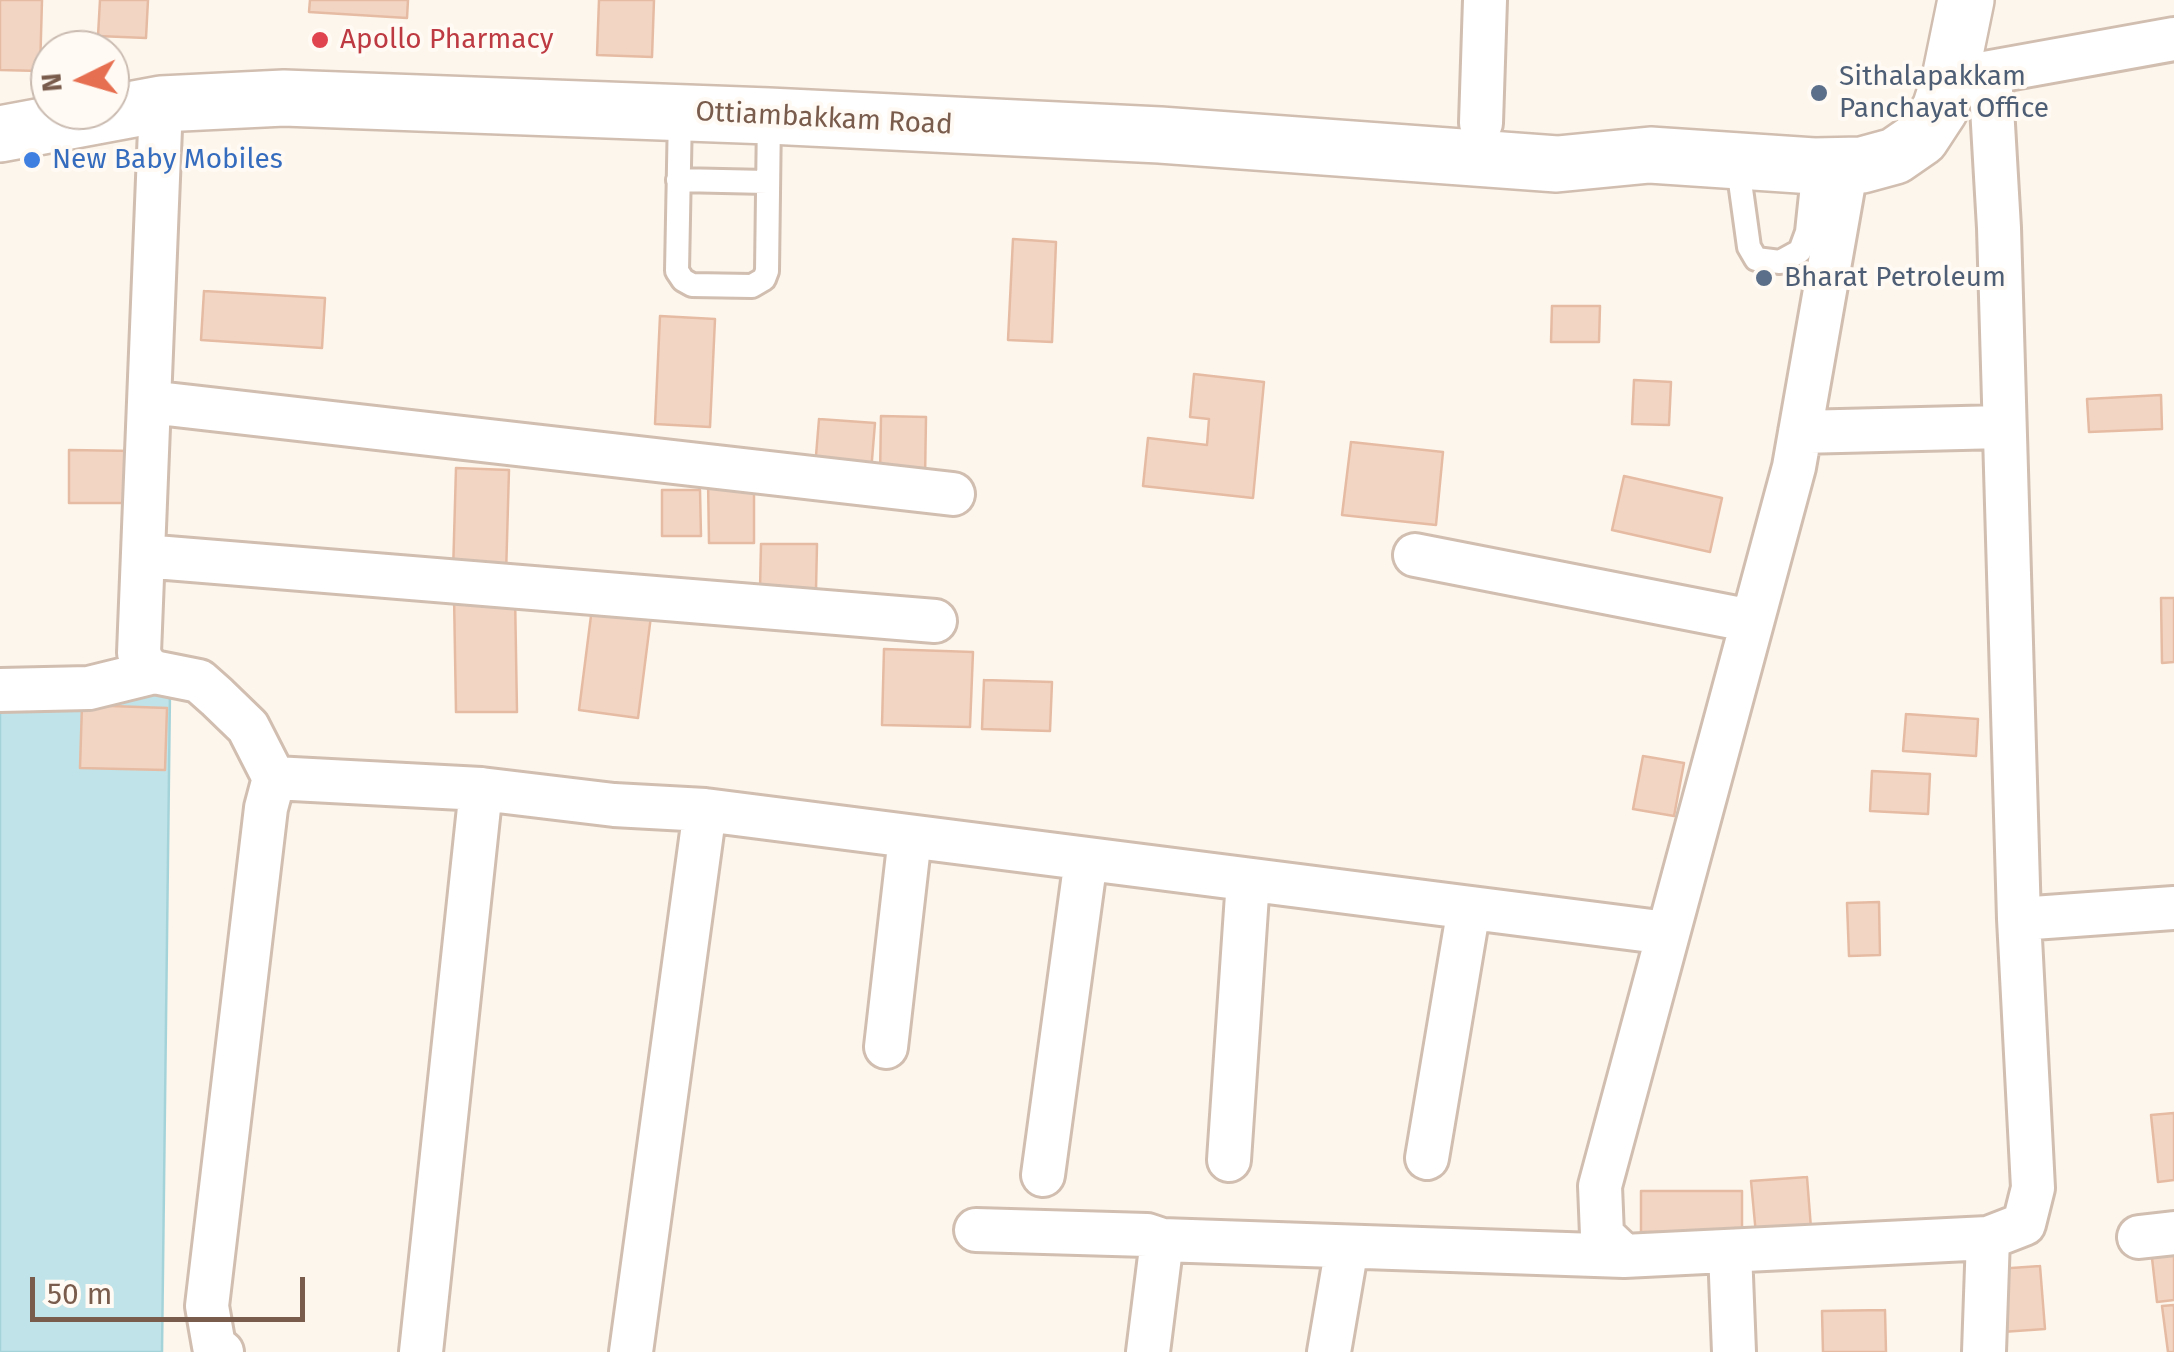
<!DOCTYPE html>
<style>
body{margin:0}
#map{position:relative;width:2174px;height:1352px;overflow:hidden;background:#fdf6ec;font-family:"Fira Sans",sans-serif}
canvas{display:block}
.north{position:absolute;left:30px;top:30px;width:100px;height:100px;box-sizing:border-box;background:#fffaf3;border:2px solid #cabbb1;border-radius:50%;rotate:265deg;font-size:28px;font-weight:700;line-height:40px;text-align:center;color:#7a5c4d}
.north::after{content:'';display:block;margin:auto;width:35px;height:45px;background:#e76f51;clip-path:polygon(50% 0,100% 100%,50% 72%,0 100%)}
.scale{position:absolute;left:30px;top:1277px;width:275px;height:45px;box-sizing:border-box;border:5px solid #7a5c4d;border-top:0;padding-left:12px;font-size:30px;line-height:35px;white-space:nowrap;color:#7a5c4d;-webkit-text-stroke:8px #fffaf3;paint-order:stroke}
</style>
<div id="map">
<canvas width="2174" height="1352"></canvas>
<div class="north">N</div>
<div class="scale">50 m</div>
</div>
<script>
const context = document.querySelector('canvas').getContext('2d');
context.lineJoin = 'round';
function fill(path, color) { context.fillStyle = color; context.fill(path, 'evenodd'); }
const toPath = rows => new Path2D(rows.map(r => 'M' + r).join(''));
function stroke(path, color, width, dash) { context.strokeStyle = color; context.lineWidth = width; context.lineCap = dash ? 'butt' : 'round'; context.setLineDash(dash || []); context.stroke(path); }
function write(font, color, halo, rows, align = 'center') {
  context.font = font + ' "Fira Sans",sans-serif'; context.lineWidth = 8; context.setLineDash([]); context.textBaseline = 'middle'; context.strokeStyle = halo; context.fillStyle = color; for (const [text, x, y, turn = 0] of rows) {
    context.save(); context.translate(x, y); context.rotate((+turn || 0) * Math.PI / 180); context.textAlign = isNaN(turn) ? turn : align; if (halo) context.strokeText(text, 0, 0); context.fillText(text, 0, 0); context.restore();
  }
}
const water = toPath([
 [0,691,170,691,162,1352,0,1352,0,691]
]);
fill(water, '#bfe3e8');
stroke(water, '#a5d3da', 2.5);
const building = toPath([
 [0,0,42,0,40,71,0,70,0,0],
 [100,0,148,0,146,38,98,36,100,0],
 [310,0,408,0,407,18,309,12,310,0],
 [599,0,654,0,652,57,597,55,599,0],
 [1013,239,1056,242,1052,342,1008,340,1013,239],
 [204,291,325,298,322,348,201,340,204,291],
 [1552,306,1600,306,1599,342,1551,342,1552,306],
 [660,316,715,319,710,427,655,424,660,316],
 [1194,374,1264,382,1253,498,1143,486,1148,438,1207,445,1209,419,1190,417,1194,374],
 [1634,380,1671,382,1669,425,1632,424,1634,380],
 [2161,395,2162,429,2089,432,2087,399,2161,395],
 [881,416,926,417,925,479,880,477,881,416],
 [819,419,875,423,871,472,815,468,819,419],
 [1351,442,1443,452,1436,525,1342,515,1351,442],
 [69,450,135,451,135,503,69,503,69,450],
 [456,468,509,470,506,575,453,573,456,468],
 [1624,476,1722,498,1710,552,1612,530,1624,476],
 [708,479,754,479,754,543,709,543,708,479],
 [662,490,700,490,701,536,662,536,662,490],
 [761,544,817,544,816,590,760,590,761,544],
 [515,594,517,712,456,712,454,595,515,594],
 [2161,598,2174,598,2174,662,2162,663,2161,598],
 [592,608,651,616,638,718,579,710,592,608],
 [884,649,973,652,970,727,882,725,884,649],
 [984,680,1052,682,1050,731,982,729,984,680],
 [82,705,167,708,165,770,80,768,82,705],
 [1906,714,1978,719,1976,756,1903,751,1906,714],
 [1643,756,1684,763,1674,816,1633,809,1643,756],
 [1872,771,1930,774,1928,814,1870,811,1872,771],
 [1879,902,1880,955,1849,956,1847,903,1879,902],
 [2174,1113,2174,1180,2158,1182,2151,1115,2174,1113],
 [1807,1177,1812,1241,1757,1245,1751,1181,1807,1177],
 [1641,1191,1742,1191,1742,1232,1641,1232,1641,1191],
 [2174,1255,2174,1300,2157,1302,2152,1258,2174,1255],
 [2040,1266,2045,1329,2002,1332,1997,1269,2040,1266],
 [2174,1305,2174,1352,2168,1352,2162,1306,2174,1305],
 [1885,1310,1886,1352,1823,1352,1822,1311,1885,1310]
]);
fill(building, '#f3d5c3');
stroke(building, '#e6bba3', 2.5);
const service = toPath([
 [680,113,677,271,683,280,692,285,752,286,764,279,767,271,769,116],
 [1737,160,1749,247,1756,259,1780,262,1800,251,1807,232,1814,166],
 [678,180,767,182]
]);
const minor = toPath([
 [1963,77,2174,39],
 [1481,123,1485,0],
 [149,402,161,104],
 [1800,432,2002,427],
 [1415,555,1752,621],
 [143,556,935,621],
 [0,690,89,688,154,672],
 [274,778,248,727,217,697,199,681,154,672,144,665,139,653,149,402,953,494],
 [2019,919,2174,908],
 [886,1047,910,837],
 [1427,1158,1469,908],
 [1229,1160,1248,880],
 [1043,1175,1086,859],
 [976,1230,1147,1235,1162,1240,1148,1352],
 [2139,1237,2174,1233],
 [1162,1240,1624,1256,1988,1238,2024,1224,2033,1188,2019,919,1999,228,1990,73],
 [1730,1251,1734,1352],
 [1624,1256,1602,1235,1600,1186,1794,467,1847,165],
 [222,1352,214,1346,207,1306,266,808,274,778,481,789,614,805,705,810,1667,933],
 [421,1352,481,789],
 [631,1352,705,810],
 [1329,1352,1347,1247],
 [1984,1352,1988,1238]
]);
const tertiary = toPath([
 [0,134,161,104,284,98,769,116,1160,135,1557,164,1650,155,1814,166,1862,165,1895,156,1921,138,1940,109,1950,78,1966,0]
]);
stroke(service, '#d1beb0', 28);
stroke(minor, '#d1beb0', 48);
stroke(tertiary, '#d1beb0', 60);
stroke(service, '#fff', 22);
stroke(minor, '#fff', 42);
stroke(tertiary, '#fff', 55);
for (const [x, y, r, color] of [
 [320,40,10,"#e0444e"],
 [1819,93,10,"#5c6f8a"],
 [32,160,10,"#3f7fe0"],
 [1764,278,10,"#5c6f8a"]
]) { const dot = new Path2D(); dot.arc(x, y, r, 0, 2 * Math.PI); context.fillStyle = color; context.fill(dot); stroke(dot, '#fffaf3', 4); }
write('28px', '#be3a42', '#fffaf3', [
 ["Apollo Pharmacy",340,40]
], 'left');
write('28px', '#4e5e75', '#fffaf3', [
 ["Sithalapakkam",1839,77],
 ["Panchayat Office",1839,109],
 ["Bharat Petroleum",1784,278]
], 'left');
write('28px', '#7a5c4d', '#fffaf3', [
 ["Ottiambakkam Road",824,119,3]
]);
write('28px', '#366cbe', '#fffaf3', [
 ["New Baby Mobiles",52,160]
], 'left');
</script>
